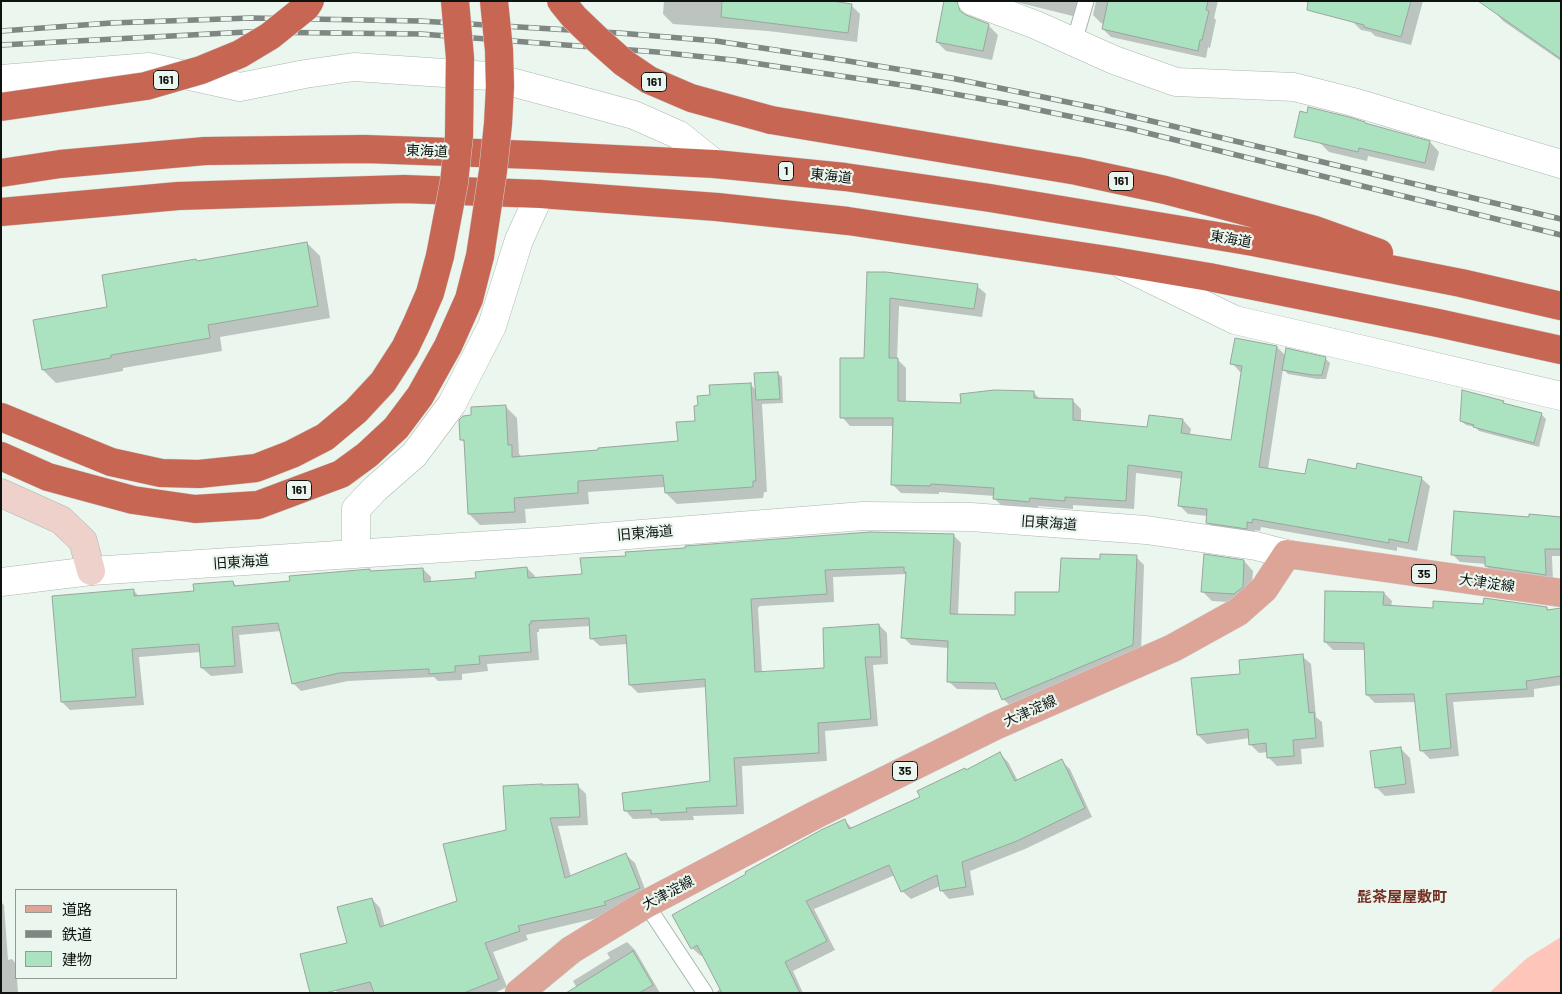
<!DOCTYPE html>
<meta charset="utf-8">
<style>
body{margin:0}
#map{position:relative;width:1562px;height:994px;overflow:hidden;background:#eaf6ee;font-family:Barlow,"Noto Sans JP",sans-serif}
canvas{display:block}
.frame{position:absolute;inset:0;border:2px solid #0f1310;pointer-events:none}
.legend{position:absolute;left:15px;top:889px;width:162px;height:90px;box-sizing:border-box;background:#eaf6ee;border:1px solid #929b95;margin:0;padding:6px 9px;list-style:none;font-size:15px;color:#0f1310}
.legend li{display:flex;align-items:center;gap:10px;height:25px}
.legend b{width:25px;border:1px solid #929b95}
</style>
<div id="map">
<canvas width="1562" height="994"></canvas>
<div class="frame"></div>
<ul class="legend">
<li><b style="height:6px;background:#dda498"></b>道路</li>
<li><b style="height:6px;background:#7f8782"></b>鉄道</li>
<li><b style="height:14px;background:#abe2bf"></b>建物</li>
</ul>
</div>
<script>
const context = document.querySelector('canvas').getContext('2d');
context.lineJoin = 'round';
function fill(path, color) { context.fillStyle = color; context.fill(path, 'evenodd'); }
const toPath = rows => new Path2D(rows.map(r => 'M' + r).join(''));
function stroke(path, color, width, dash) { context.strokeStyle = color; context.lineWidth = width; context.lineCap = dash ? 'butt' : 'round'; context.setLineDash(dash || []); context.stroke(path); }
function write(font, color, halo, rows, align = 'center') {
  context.font = font + ' Barlow,"Noto Sans JP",sans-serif'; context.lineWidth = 4.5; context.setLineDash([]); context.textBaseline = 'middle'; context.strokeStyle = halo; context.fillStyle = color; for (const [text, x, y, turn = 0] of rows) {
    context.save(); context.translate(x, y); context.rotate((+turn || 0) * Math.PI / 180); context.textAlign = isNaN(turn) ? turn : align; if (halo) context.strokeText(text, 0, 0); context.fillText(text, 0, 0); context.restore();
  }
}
fill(toPath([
 [1561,937,1561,993,1489,993,1527,958]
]), '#fec6ba');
fill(toPath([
 [664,1,823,1,851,5,860,14,857,42,768,31,673,24,663,14],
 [1012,1,1089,1,1081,18],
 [1096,1,1218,1,1214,18,1216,20,1210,48,1208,47,1206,58,1111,37,1103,29,1104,24,1101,23,1093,15],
 [1356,1,1423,1,1411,45,1375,36,1371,32,1361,30,1351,20],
 [1561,1,1561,61,1503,21,1494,11],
 [988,25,998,35,992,60,946,51,937,42],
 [1367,125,1430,142,1439,152,1434,171,1368,156,1367,161,1329,152,1319,142],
 [307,243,320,256,330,318,220,337,222,351,123,368,123,371,56,383,43,370,109,308,198,262],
 [868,273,977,286,986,294,982,317,899,306,897,359,906,368,906,403,962,404,1033,392,1040,399,1072,400,1081,409,1081,422,1148,428,1183,420,1191,429,1190,435,1232,442,1243,372,1240,372,1232,363,1277,347,1286,356,1325,358,1330,363,1326,379,1317,379,1288,374,1283,369,1268,469,1306,475,1357,470,1421,478,1430,486,1417,551,1397,547,1397,551,1261,527,1260,531,1255,530,1255,537,1216,531,1207,522,1208,516,1188,514,1179,505,1183,479,1136,473,1134,509,1073,505,1073,509,1038,506,1038,510,1003,507,995,499,995,496,939,492,939,494,901,493,892,484,894,426,850,426,842,417,865,360],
 [777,373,782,377,783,403,762,404,767,492,764,492,763,498,677,504,666,493,665,487,588,492,589,504,525,509,526,523,480,525,469,514,466,444,462,440,472,416,505,406,517,418,519,454,522,457,679,443,696,422,711,396,750,384,756,390],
 [1503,402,1506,405,1541,414,1546,419,1539,447,1479,431,1475,427,1466,425,1461,421],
 [1561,517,1561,556,1552,556,1553,582,1494,574,1486,566,1486,564,1460,562,1452,554,1530,518],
 [953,535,961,543,958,615,1016,616,1061,593,1101,561,1136,557,1144,565,1141,653,1012,707,1003,699,1000,690,957,689,948,681,949,648,911,645,903,637,907,574,833,577,834,602,760,606,758,608,762,673,825,669,879,625,887,633,888,664,873,665,878,726,825,731,827,761,742,766,744,814,693,816,694,820,661,821,657,818,633,819,625,810,711,782,707,687,638,693,630,685,628,644,600,646,591,638,591,626,539,629,539,632,537,632,539,660,487,664,488,671,462,674,462,680,438,681,434,677,348,681,301,691,293,683,281,631,239,635,243,673,211,676,202,668,201,652,139,657,144,705,70,710,62,702,133,590,140,597,195,592,233,582,237,587,291,582,369,570,371,572,423,569,431,577,431,582,477,579,527,568,535,576,535,578,583,575],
 [1244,561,1253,571,1251,597,1244,603,1212,601,1203,592],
 [1384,593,1392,601,1391,607,1434,609,1547,608,1549,611,1561,610,1561,685,1534,689,1534,697,1453,702,1459,756,1430,759,1422,751,1416,702,1375,703,1367,695,1365,650,1333,650,1325,642],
 [1302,656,1311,664,1316,717,1322,722,1324,747,1301,749,1302,764,1277,766,1268,757,1268,752,1259,753,1250,744,1250,738,1207,744,1198,735,1241,675],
 [1401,749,1410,758,1415,793,1385,796,1376,787],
 [1000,754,1008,762,1018,781,1061,761,1070,769,1092,817,1025,849,970,871,974,895,949,899,941,890,940,886,911,899,902,891,895,875,814,909,835,950,793,971,803,993,715,993,721,988,704,954,701,956,692,948,845,821,853,829,921,798,966,771],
 [577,785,586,794,588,825,558,826,571,877,626,855,635,863,648,897,614,914,526,935,528,940,493,952,507,987,494,993,375,993,375,991,368,993,338,993,335,990,348,944,372,899,380,908,385,927,458,902,507,831],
 [1,902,4,905,8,960,12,959,16,964,18,993,1,993],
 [627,942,635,950,660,993,569,993,577,988,573,981,610,958,607,953]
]), '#0003');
const building = toPath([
 [722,1,832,1,852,4,848,33,721,17,722,1],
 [944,1,957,1,960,11,966,15,989,24,983,51,936,42,944,1],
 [1108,1,1208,1,1206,10,1209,11,1202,40,1200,40,1198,51,1102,29,1108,1],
 [1308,1,1411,1,1401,37,1364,27,1364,25,1307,10,1308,1],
 [1478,1,1561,1,1561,59,1478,1],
 [1308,107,1349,117,1365,122,1365,123,1430,141,1425,163,1359,148,1358,152,1294,137,1300,111,1307,113,1308,107],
 [307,242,318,306,208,325,210,338,111,355,111,358,42,370,33,320,107,307,102,275,196,259,197,261,307,242],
 [867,272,886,272,978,284,974,309,890,298,889,358,898,358,898,401,961,403,960,394,994,390,1034,391,1034,398,1073,399,1073,420,1147,427,1149,415,1183,419,1181,433,1231,440,1242,366,1230,364,1235,338,1277,346,1259,467,1305,474,1308,459,1356,469,1357,463,1422,477,1408,543,1389,539,1389,543,1253,519,1252,523,1247,522,1247,529,1206,523,1207,509,1178,506,1182,472,1128,465,1126,501,1065,497,1065,501,1030,498,1029,502,1009,500,993,499,994,488,931,484,930,486,891,485,893,418,840,418,840,358,864,358,867,272],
 [1286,348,1326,357,1322,375,1312,375,1282,370,1286,348],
 [778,372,780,399,756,400,754,373,778,372],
 [751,383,756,481,753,481,753,487,665,493,663,475,578,481,578,493,514,498,515,512,468,514,464,440,460,440,459,420,463,416,471,415,471,407,506,405,508,445,512,445,512,457,598,450,598,448,678,441,676,422,695,421,694,406,698,405,697,396,710,395,709,385,751,383],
 [1462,390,1504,401,1503,403,1542,413,1534,443,1473,427,1474,425,1460,421,1462,390],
 [1454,511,1529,517,1529,514,1561,517,1561,549,1545,549,1546,575,1485,566,1485,557,1451,555,1454,511],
 [870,532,954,534,950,614,1015,615,1015,592,1059,592,1061,558,1100,559,1100,554,1137,555,1133,645,1002,700,995,683,947,682,948,641,901,638,906,572,904,572,904,567,825,570,827,594,751,599,755,672,824,668,823,628,879,624,881,657,865,657,871,719,818,723,819,753,734,758,737,806,686,808,687,812,651,814,651,810,624,811,622,793,710,781,705,679,629,685,626,635,590,639,589,618,531,621,531,624,529,624,531,652,479,656,480,664,455,666,455,672,429,674,429,669,339,673,292,684,278,623,232,627,235,666,201,668,199,644,132,649,136,697,61,702,52,596,134,589,134,596,194,591,193,584,233,581,234,586,290,581,289,576,370,569,370,571,423,568,424,582,476,578,475,572,527,567,528,578,582,574,580,558,626,556,625,552,685,548,685,546,870,532],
 [1204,554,1244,560,1243,587,1234,594,1201,592,1204,554],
 [1325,591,1384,592,1383,605,1433,608,1433,601,1483,604,1484,598,1547,607,1547,610,1561,608,1561,676,1526,681,1527,689,1446,694,1451,748,1420,751,1414,694,1366,695,1364,643,1324,642,1325,591],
 [1303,654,1309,713,1314,712,1316,738,1293,740,1294,756,1267,758,1266,743,1249,745,1248,729,1197,735,1191,678,1240,674,1239,660,1303,654],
 [1401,747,1406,784,1375,788,1370,751,1401,747],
 [1000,752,1015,781,1062,759,1085,808,1017,841,962,862,966,887,940,891,937,875,901,892,889,865,806,901,827,941,785,962,800,993,722,993,697,945,691,949,672,915,746,874,745,872,821,830,845,819,849,829,920,797,917,791,965,768,966,770,1000,752],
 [542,784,542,785,578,784,580,817,550,818,565,878,626,853,640,888,604,902,606,905,518,926,520,931,485,943,499,979,464,993,374,993,370,982,325,993,310,993,300,954,347,943,337,907,372,898,380,927,457,901,443,844,506,830,503,786,542,784],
 [633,951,653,985,639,993,566,993,633,951]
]);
fill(building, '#abe2bf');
stroke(building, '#9aa59d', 1);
const lane = toPath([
 [1074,42,1086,1],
 [646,904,705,993]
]);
const street = toPath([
 [972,1,1036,25,1114,60,1176,82,1294,87,1353,102,1561,164],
 [1,79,149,67,240,87,305,74,354,67,489,76,634,115,679,135,715,164],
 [1124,266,1235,320,1561,396],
 [356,554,356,509,375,489,414,455,452,404,492,326,519,240,540,194],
 [1,582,91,571,554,541,863,516,971,517,1146,530,1256,546,1287,554]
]);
const secondary = toPath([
 [1,493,61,520,83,541,91,571]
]);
const primary = toPath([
 [519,993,571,950,646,904,815,815,995,726,1173,648,1238,612,1264,589,1287,554,1561,593]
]);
const highway = toPath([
 [771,120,1077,171,1165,190,1312,229,1379,253],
 [1,173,60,164,205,151,365,149,534,155,715,164,845,177,990,198,1253,242,1461,283,1561,306],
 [1,212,178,196,404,189,540,194,717,207,848,221,1114,261,1209,277,1438,323,1561,350],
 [1,417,111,462,161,473,199,474,256,468,292,454,325,437,356,411,383,382,405,348,417,323,430,293,440,256],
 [1,456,48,477,133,500,195,509,258,505,341,474,367,455,396,428,420,396,448,346,469,299,480,256]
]);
stroke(lane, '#abb7af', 17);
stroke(street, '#abb7af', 29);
stroke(secondary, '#abb7af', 29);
stroke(primary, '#cfd0cf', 29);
stroke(highway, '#cfd0cf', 29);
stroke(lane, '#fff', 15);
stroke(street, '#fff', 28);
stroke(secondary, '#eed1cb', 28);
stroke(primary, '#dda498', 28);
stroke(highway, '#c76753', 28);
const rail = toPath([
 [1,31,111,23,251,18,420,21,619,33,716,41,848,61,951,78,1101,109,1561,219],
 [1,45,247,32,421,34,657,52,733,60,915,87,1010,104,1131,129,1561,235]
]);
stroke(rail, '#7f8782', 5.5);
stroke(rail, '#eaf6ee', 4, [11]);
const highwayBridge = toPath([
 [561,1,574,17,598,40,624,63,649,80,691,98,771,120],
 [1,107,146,86,201,70,240,54,270,36,306,7,310,1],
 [440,256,454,183,459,136,460,58,455,1],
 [480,256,493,171,498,124,500,86,499,50,494,1]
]);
stroke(highwayBridge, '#cfd0cf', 29, []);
stroke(highwayBridge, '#c76753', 28);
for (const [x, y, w] of [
 [166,80,25],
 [654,82,25],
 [786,171,15],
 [1121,181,25],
 [299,490,25],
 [1424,574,25],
 [905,771,25]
]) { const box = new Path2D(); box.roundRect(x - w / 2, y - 9.5, w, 19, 4); context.fillStyle = '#eaf6ee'; context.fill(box); stroke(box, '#0f1310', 1); }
write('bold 12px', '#0f1310', null, [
 ["161",166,80],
 ["161",654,82],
 ["1",786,171],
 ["161",1121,181],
 ["161",299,490],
 ["35",1424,574],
 ["35",905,771]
]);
write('14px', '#0f1310', '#eaf6ee', [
 ["東海道",427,151,2],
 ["東海道",831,176,6],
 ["東海道",1231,239,10],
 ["旧東海道",1049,523,4],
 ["旧東海道",645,533,-5],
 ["旧東海道",241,562,-4],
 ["大津淀線",1487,583,8],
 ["大津淀線",1030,711,-24],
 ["大津淀線",668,893,-28]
]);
write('bold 15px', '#732f21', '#eaf6ee', [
 ["髭茶屋屋敷町",1402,897]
]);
</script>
